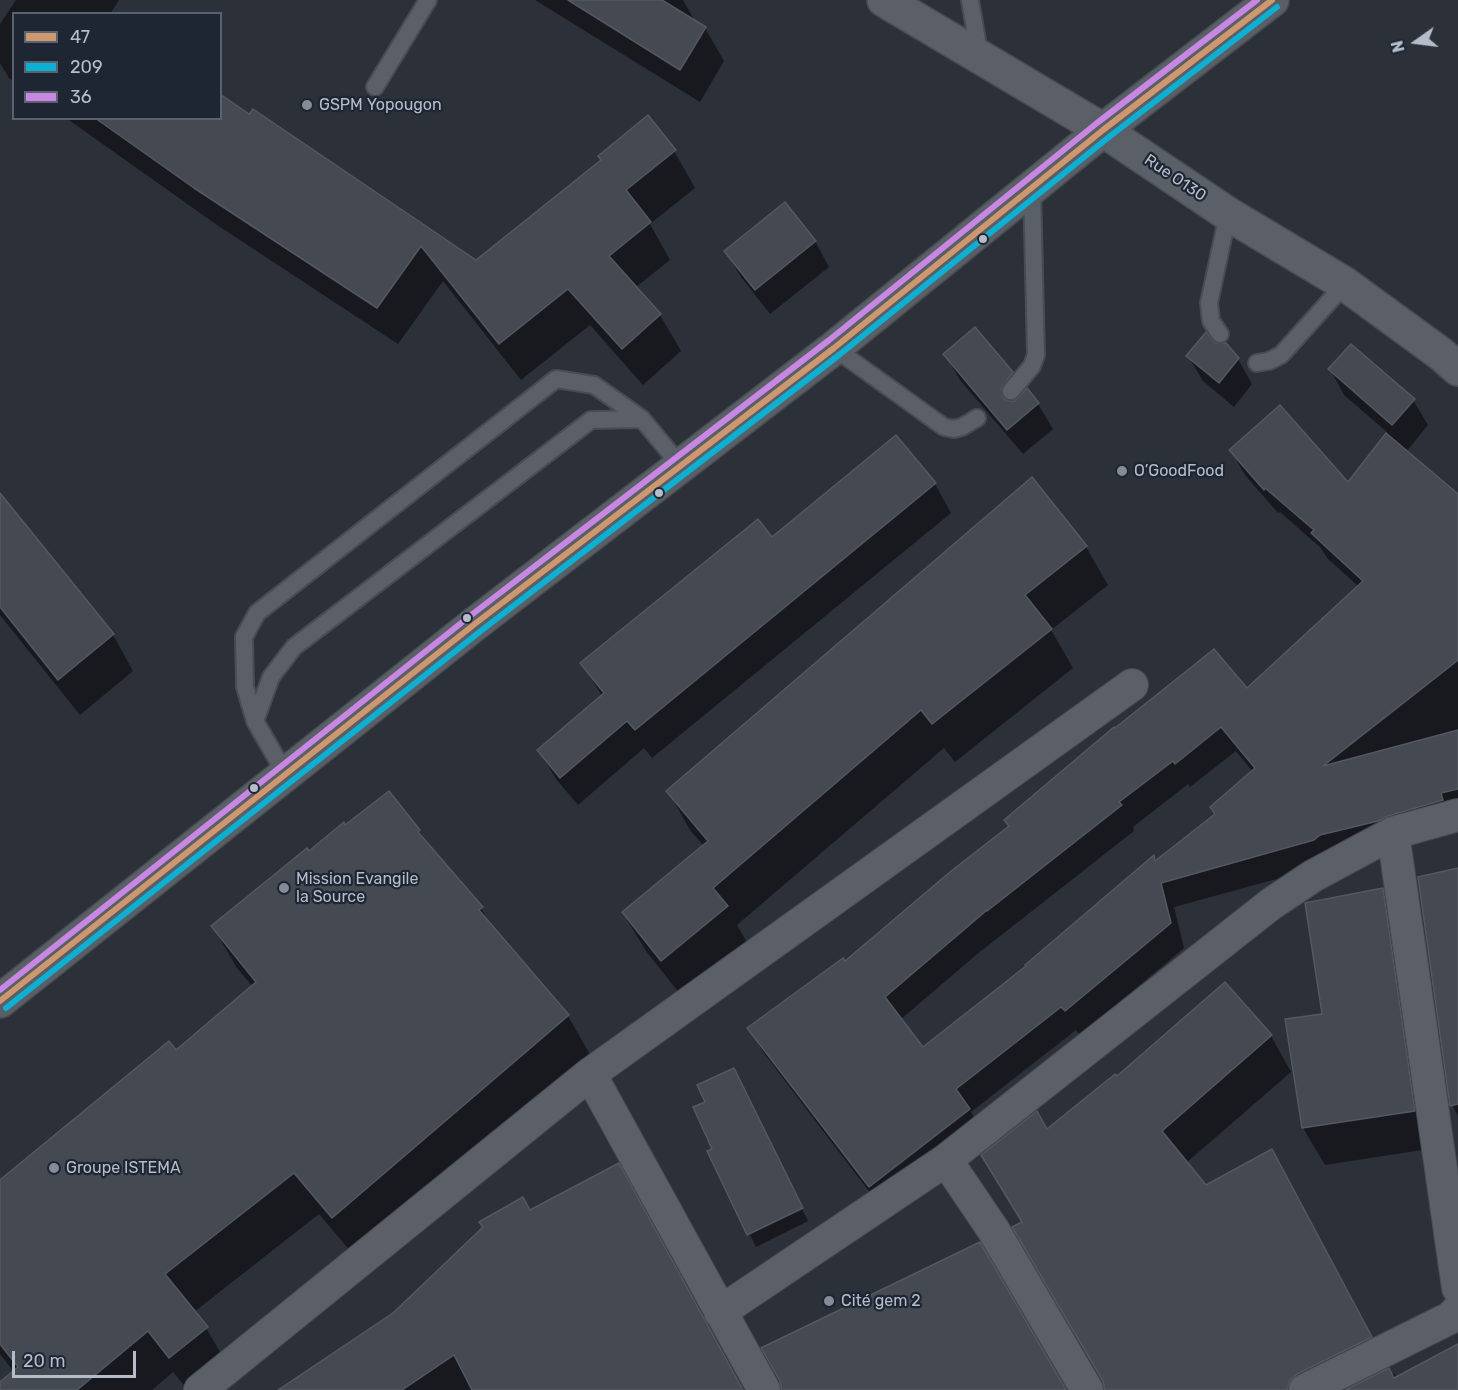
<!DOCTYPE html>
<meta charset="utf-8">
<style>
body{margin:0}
#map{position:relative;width:1458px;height:1390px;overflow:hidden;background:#2b3039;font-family:Rubik,sans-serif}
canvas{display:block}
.legend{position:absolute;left:12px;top:12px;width:210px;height:108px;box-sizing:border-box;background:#1e2634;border:2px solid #5a6270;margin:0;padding:8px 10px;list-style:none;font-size:18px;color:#b5bcca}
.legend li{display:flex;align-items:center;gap:12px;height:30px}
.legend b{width:30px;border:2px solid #5a6270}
.north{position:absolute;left:1386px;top:12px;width:60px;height:60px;-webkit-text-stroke:4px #1e2634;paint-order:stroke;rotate:256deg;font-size:16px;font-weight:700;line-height:24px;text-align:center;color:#b5bcca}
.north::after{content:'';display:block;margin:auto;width:21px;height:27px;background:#b5bcca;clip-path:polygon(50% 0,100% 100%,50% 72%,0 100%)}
.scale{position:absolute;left:12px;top:1351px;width:124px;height:27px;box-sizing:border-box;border:3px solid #b5bcca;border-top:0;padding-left:8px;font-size:18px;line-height:21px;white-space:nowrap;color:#b5bcca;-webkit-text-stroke:4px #1e2634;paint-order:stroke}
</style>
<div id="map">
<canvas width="1458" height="1390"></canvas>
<ul class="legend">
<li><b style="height:8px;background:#cd976f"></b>47</li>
<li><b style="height:8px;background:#0dafd3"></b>209</li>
<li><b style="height:8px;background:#c787e3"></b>36</li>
</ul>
<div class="north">N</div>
<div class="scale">20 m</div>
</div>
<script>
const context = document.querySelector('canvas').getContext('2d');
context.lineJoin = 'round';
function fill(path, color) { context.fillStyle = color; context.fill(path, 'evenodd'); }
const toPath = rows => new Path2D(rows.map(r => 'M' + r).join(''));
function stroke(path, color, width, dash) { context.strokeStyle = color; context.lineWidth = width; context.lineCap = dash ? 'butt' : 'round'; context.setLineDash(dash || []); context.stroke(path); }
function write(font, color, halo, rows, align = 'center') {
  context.font = font + ' Rubik,sans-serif'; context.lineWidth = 4.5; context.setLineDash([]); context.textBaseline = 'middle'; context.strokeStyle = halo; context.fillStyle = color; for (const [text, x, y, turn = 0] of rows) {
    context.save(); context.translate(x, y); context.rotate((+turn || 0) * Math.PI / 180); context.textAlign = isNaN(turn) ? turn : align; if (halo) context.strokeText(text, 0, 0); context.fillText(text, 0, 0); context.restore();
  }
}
fill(toPath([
 [16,0,119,0,110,14,14,14,14,81,9,78,0,63,0,24],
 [535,0,683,0,696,23,705,28,724,61,700,102],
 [250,116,476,262,603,161,648,117,674,151,695,188,650,224,670,260,636,287,660,315,681,351,643,385,590,325,521,380,443,281,398,344,217,225,66,118,220,118],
 [815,241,829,267,770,314,741,277,726,252],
 [1214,345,1238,359,1252,384,1234,407,1203,381,1188,356],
 [945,354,1012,373,1024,394,1038,404,1053,429,1023,454,960,380],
 [1330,369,1413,400,1428,425,1406,452,1458,496,1458,816,1328,865,1174,907,1184,948,1080,1035,1076,1030,971,1112,983,1134,884,1211,763,1052,749,1028,1247,690,1359,587,1327,558,1321,548,1280,512,1278,513,1245,475,1231,451,1348,484,1388,433,1344,395],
 [1236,751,1253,772,1216,815,1156,862,1153,857,1028,966,923,1049,900,1020,976,955,1134,831,1133,827,1188,784,1190,787],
 [896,437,935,484,951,513,652,758,644,748,578,805,556,779,539,750,602,696,582,663,772,539],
 [0,495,113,635,133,671,80,715,0,615],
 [1086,547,1108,585,1051,630,1073,668,955,762,944,748,737,925,749,946,684,999,646,951,623,913,704,846,690,830,668,791],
 [389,793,419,831,427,844,481,908,493,929,568,1016,592,1058,357,1259,319,1214,194,1312,206,1328,230,1369,188,1390,173,1372,152,1390,0,1390,0,1384,14,1372,0,1354,0,1182,176,1052,253,987,237,968,213,927],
 [1458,870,1458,1116,1452,1105],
 [1382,890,1404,927,1435,1148,1325,1165,1303,1128,1324,1015],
 [1271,1036,1291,1072,1186,1163,1205,1187,1292,1187,1392,1374,1394,1373,1397,1378,1458,1345,1458,1390,1106,1390,1104,1381,1023,1223,1047,1131,1117,1078],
 [734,1070,808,1221,756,1247,709,1152,714,1149,707,1102],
 [530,1212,742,1390,280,1390,394,1314]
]), '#0007');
const building = toPath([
 [568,0,662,0,706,27,680,70,568,0],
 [220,94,249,114,253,109,476,260,601,160,598,156,648,115,676,150,626,190,651,222,609,256,661,314,622,349,568,289,499,344,421,246,377,308,194,188,95,118,220,118,220,94],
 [785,202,816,241,755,290,724,251,785,202],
 [975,327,1013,372,1001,389,1004,399,1010,401,1015,401,1027,388,1039,403,1007,430,943,354,975,327],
 [1206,332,1215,343,1226,343,1239,358,1219,383,1186,356,1206,332],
 [1351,344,1415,399,1392,425,1328,369,1351,344],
 [1280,405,1348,482,1386,433,1458,494,1458,660,1323,766,1458,730,1458,789,1441,793,1443,800,1388,816,1378,821,1320,835,1314,840,1161,883,1171,923,1065,1011,1061,1007,956,1089,970,1109,869,1187,747,1028,843,958,845,961,950,872,1009,826,1004,820,1114,727,1115,728,1214,649,1247,688,1363,581,1311,533,1314,530,1265,488,1264,490,1229,450,1280,405],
 [1221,727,1255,768,1210,807,1215,814,1155,861,1154,855,1025,965,1026,966,923,1047,885,997,987,910,987,911,1122,805,1119,802,1173,761,1175,764,1221,727],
 [896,435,936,483,635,730,627,721,560,778,537,750,604,693,580,663,758,519,772,537,896,435],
 [1032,477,1087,546,1025,595,1052,629,932,724,921,710,713,888,728,906,661,961,622,912,708,841,666,791,1032,477],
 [0,493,114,634,58,680,0,607,0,493],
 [389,791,420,830,418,832,483,907,479,910,569,1015,332,1218,294,1173,165,1274,208,1327,169,1358,148,1331,77,1390,0,1390,0,1382,18,1367,0,1344,0,1180,169,1041,176,1050,256,982,211,926,307,848,309,851,344,822,345,825,389,791],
 [1458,868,1458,1104,1450,1106,1418,877,1458,868],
 [1383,888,1415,1111,1302,1128,1285,1019,1322,1014,1305,903,1383,888],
 [1225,982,1272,1035,1162,1131,1206,1185,1272,1149,1372,1337,1297,1374,1290,1381,1287,1390,1105,1390,1103,1381,1012,1227,1022,1222,981,1155,1037,1111,1047,1129,1115,1074,1117,1076,1225,982],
 [734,1068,803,1208,747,1235,707,1151,712,1149,693,1107,705,1102,697,1085,734,1068],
 [619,1163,743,1390,472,1390,454,1355,402,1390,278,1390,393,1313,483,1227,479,1222,523,1197,530,1210,619,1163],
 [980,1242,1066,1390,782,1390,780,1381,761,1348,980,1242],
 [1458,1344,1458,1390,1345,1390,1389,1368,1394,1378,1458,1344]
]);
fill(building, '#454951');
stroke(building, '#535861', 1.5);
const service = toPath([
 [970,0,980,58],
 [375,87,428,0],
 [1220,334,1211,321,1209,303,1228,214],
 [834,348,944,427,954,429,962,427,977,418],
 [1257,363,1269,361,1281,355,1345,284],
 [1011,391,1032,366,1036,355,1032,188],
 [255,721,271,677,294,647,591,420,642,419],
 [286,775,255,721,245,687,244,637,257,613,556,379,594,385,642,419,680,465]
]);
const minor = toPath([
 [1393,833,1458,1288],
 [590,1074,764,1390],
 [946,1160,994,1231,1087,1390],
 [720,1312,946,1160,1271,904,1313,876,1393,833,1458,815],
 [200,1390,590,1074,1132,685],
 [1305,1390,1450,1318,1458,1310]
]);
const tertiary = toPath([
 [884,0,1103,130,1228,214,1345,284,1441,354,1458,369]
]);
const secondary = toPath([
 [0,1001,476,623,834,348,1103,130,1272,0]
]);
stroke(service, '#474b52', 20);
stroke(minor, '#474b52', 34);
stroke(tertiary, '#474b52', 36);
stroke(secondary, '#474b52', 36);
stroke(service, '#5b5f67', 16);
stroke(minor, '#5b5f67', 32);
stroke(tertiary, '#5b5f67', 33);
stroke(secondary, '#5a5e65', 33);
stroke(toPath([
 [0,1001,476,623,834,348,1103,130,1272,0]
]), '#cd976f', 6);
stroke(toPath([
 [6,1008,482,630,839,355,1109,137,1277,7]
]), '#0dafd3', 6);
stroke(toPath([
 [0,990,470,616,828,341,1097,123,1257,0]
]), '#c787e3', 6);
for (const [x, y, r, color] of [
 [307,105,6,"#858b97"],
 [983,239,5,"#b5bcca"],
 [1122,471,6,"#858b97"],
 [659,493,5,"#b5bcca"],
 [467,618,5,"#b5bcca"],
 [254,788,5,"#b5bcca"],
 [284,888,6,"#858b97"],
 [54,1168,6,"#858b97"],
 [829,1301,6,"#858b97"]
]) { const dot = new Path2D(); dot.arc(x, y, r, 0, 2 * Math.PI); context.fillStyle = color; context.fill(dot); stroke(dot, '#1e2634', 2); }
write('16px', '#b5bcca', '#1e2634', [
 ["GSPM Yopougon",319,105],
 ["O’GoodFood",1134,471],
 ["Mission Evangile",296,879],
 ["la Source",296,897],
 ["Groupe ISTEMA",66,1168],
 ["Cité gem 2",841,1301]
], 'left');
write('16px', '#b5bcca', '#1e2634', [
 ["Rue O130",1175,178,34]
]);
</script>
